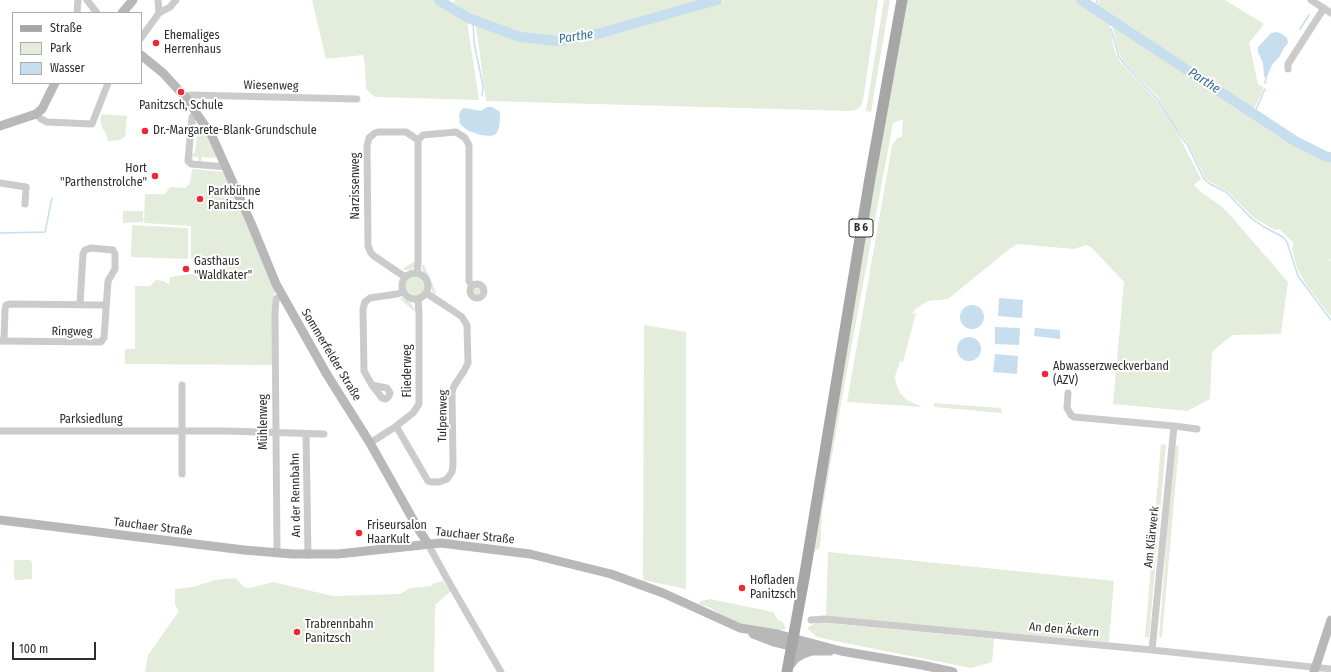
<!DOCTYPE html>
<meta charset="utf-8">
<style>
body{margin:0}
#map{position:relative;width:1331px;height:672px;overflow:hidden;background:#fff;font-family:"Fira Sans Condensed",sans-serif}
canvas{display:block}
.legend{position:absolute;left:12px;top:12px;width:130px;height:72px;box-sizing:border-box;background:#fff;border:1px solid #ababab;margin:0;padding:5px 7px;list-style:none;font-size:12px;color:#2e2e2e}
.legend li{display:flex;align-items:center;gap:8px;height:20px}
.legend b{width:20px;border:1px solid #ababab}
.scale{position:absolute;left:12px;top:642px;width:84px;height:18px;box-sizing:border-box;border:2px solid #2e2e2e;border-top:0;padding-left:5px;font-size:12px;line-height:14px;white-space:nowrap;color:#2e2e2e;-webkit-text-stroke:3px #fff;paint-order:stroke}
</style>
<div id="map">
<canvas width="1331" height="672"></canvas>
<ul class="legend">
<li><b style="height:5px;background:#a6a6a6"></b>Straße</li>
<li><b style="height:11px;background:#e4ecdb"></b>Park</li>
<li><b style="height:11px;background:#c6deed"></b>Wasser</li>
</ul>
<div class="scale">100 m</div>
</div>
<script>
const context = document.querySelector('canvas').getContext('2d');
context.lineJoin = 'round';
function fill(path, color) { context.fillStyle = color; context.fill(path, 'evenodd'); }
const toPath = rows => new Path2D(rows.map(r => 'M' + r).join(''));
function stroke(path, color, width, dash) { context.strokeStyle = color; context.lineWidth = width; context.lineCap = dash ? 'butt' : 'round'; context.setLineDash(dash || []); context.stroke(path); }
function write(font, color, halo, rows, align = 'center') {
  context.font = font + ' "Fira Sans Condensed",sans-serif'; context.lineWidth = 4; context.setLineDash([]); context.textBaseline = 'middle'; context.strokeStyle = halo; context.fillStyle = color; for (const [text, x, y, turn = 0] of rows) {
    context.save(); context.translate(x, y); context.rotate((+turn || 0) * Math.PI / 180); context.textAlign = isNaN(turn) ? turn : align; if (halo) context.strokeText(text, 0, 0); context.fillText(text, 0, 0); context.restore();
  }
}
fill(toPath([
 [312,0,433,0,467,21,479,100,375,97,366,89,365,66,363,55,326,59],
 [455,0,709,0,589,33,559,39,518,33,489,24,471,15,454,3],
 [725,0,878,0,863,100,860,107,855,110,850,111,486,101,476,26,480,26,492,32,515,38,535,42,564,44,598,37],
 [884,0,890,0,871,112,866,111],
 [906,0,1075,0,1109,21,1114,49,1120,62,1158,102,1182,142,1201,179,1194,185,1201,192,1221,206,1230,215,1288,282,1281,334,1232,335,1212,352,1210,399,1187,411,1113,404,1124,282,1091,247,1086,245,1074,249,1017,244,1008,250,948,299,928,301,921,305,914,310,912,314,916,313,903,362,900,361,895,376,896,384,900,393,907,400,922,407,847,402,892,146,897,138,902,137,903,119,893,123,847,370,822,512,820,547,810,556],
 [1100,0,1225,0,1264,24,1249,43,1258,84,1264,88,1253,111,1096,7],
 [1111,22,1264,125,1296,145,1331,159,1331,260,1322,257,1331,261,1331,317,1306,284,1297,268,1292,249,1294,243,1279,229,1275,230,1254,218,1227,191,1210,182,1205,178,1187,142,1176,129,1158,97,1124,63,1118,50],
 [102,114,127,116,125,137,120,140,108,141,106,134,102,128,100,119],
 [197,119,201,124,221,163,218,163,218,158,202,157,201,162,198,162,198,157,193,157,193,161,191,160,191,153,195,153,198,125,194,124,194,122],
 [192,169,225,172,276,291,272,300,272,365,125,364,125,349,135,349,135,286,150,286,156,280,164,281,169,285,170,277,200,273,226,281,241,278,238,270,224,269,201,259,191,258,191,226,144,223,145,194,165,194,170,187,186,188,190,183],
 [123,211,143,211,143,222,123,223],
 [132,225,188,228,188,259,131,257],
 [413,262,416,263,414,267,410,270,401,270],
 [421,265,424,265,436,292,435,296,432,291,429,278,423,271],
 '405 286a10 10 0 1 1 20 0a10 10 0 1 1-20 0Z',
 '470 291a7 7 0 1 1 14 0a7 7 0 1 1-14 0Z',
 [399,297,410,302,416,311,414,311,400,299],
 [644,325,686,332,686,589,643,580],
 [934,403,1001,408,1002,413,934,407],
 [1161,444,1166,445,1149,637,1145,637],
 [1174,446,1179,446,1162,637,1159,637],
 [828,552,1114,581,1109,642,826,617],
 [16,560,30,560,32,562,32,579,16,580,14,579,14,561],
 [235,578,244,587,250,588,273,582,333,596,400,594,410,588,432,586,432,584,443,581,451,591,435,605,434,672,145,672,148,655,179,611,175,605,175,589,193,587,215,580],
 [710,599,773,612,778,620,783,622,786,629,775,631,743,625,719,614,711,608,699,604,701,601],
 [816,623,826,623,994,639,992,662,971,668,840,642,817,637,807,628]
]), '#e4ecdb');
fill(toPath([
 [1277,32,1282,34,1287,38,1288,43,1284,48,1280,56,1272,65,1267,77,1266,78,1264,76,1263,63,1258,52,1258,47,1271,33],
 [487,107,492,107,500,112,500,119,499,128,496,134,491,136,480,135,467,130,460,124,459,115,461,110,464,108,481,111],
 [999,298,1023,300,1022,318,998,316],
 '960 317a12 12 0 1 1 24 0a12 12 0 1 1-24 0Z',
 [995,327,1020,328,1019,345,995,344],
 [1035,328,1060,330,1060,339,1034,336],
 '957 349a12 12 0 1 1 24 0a12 12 0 1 1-24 0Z',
 [995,354,1018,356,1017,374,993,372]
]), '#c6deed');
stroke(toPath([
 [1093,8,1098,0],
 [1109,19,1110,22],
 [473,20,474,42,483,86,482,96],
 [1111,29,1119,57,1124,64,1158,100,1180,136,1187,144,1204,179,1210,184,1226,192,1251,218,1264,227,1283,237,1287,242,1298,276,1331,320],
 [1300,29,1309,15],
 [1265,83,1266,78],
 [1254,114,1265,89],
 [0,233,45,232,52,198]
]), '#c6deed', 1.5);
stroke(toPath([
 [439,0,468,18,520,37,558,41,601,33,717,0],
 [1081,0,1295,141,1327,157,1331,157]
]), '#c6deed', 10);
stroke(toPath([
 [87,0,97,13],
 [1311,0,1331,13],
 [77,13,78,0],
 [159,13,170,7,176,0],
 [141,38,159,13,158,0],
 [1288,69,1288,64,1324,8],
 [186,98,190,95,357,99],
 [36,114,41,119,47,122,92,124,108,83],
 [197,114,192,117,188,161,191,164,227,167],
 [418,140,423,135,456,132,465,138,469,145,469,281,472,286],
 [0,183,26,187,25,204],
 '402 286a13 13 0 1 1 26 0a13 13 0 1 1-26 0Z',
 [417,273,418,261,418,140],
 [405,277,374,256,371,253,368,246,367,146,369,138,375,133,378,132,406,132,418,140],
 '470 291a7 7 0 1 1 14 0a7 7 0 1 1-14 0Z',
 [0,341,101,342,104,338,108,281,115,269,115,254,113,250,91,248,85,250,83,254,80,304],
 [4,341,5,309,6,305,9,304,106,305],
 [182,385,182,474],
 [372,385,364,371,363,309,365,302,370,298,397,294,403,292],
 [372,385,387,388,390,393,389,396,386,399,382,398,372,385],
 [1068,393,1067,408,1071,415,1074,417,1174,426,1152,650],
 [396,426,428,481,431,482,439,482,447,479,452,472,453,464,452,392,454,386,464,371,468,363,467,325,462,317,452,310,426,293],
 [1174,426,1197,429],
 [0,431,227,431,324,434],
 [306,434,308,555],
 [370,443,395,427,413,413,419,404,419,313,418,299],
 [428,544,446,577,501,672],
 [277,553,275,314,276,299,282,296],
 [811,620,824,619,1152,650,1331,669]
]), '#cbcbcb', 7);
stroke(toPath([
 [122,13,133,0],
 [141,55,163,73,186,98,212,136,251,223,276,284,326,373,370,443,416,525,428,544],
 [0,126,36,114,42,109,55,83],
 [0,520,244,550,292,554,338,554,441,543,530,554,611,574,663,593,740,628,777,634,841,651,922,665,953,672],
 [753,634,774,642,812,651,830,651],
 [787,669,796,658,803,654,812,651],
 [1314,672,1331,620]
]), '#b8b8b8', 9);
stroke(toPath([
 [787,672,805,573,870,178,902,0]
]), '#a6a6a6', 11);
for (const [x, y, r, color] of [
 [156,43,4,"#ee2735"],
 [181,92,4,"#ee2735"],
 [145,131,4,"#ee2735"],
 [155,176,4,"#ee2735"],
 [200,199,4,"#ee2735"],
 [186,269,4,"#ee2735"],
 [1045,374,4,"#ee2735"],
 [359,533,4,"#ee2735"],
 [742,588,4,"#ee2735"],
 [297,632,4,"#ee2735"]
]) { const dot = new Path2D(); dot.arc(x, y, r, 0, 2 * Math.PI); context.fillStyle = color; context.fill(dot); stroke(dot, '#fff', 1.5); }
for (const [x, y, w] of [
 [861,228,24]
]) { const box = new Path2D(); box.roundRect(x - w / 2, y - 9, w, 18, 3); context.fillStyle = '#fff'; context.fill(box); stroke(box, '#2e2e2e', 1); }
write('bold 11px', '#2e2e2e', null, [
 ["B 6",861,228]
]);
write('12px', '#2e2e2e', '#fff', [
 ["Ehemaliges",164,36],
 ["Herrenhaus",164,50],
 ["Panitzsch, Schule",181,106,"center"],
 ["Dr.-Margarete-Blank-Grundschule",153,131],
 ["Hort",147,169,"right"],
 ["\"Parthenstrolche\"",147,183,"right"],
 ["Parkbühne",208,192],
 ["Panitzsch",208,206],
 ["Gasthaus",194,262],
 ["\"Waldkater\"",194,276],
 ["Abwasserzweckverband",1053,367],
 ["(AZV)",1053,381],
 ["Friseursalon",367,526],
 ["HaarKult",367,540],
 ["Hofladen",750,581],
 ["Panitzsch",750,595],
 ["Trabrennbahn",305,625],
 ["Panitzsch",305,639]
], 'left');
write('12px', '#2e2e2e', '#fff', [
 ["Wiesenweg",271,86,1],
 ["Narzissenweg",356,186,-90],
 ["Ringweg",72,332,1],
 ["Sommerfelder Straße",331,355,59],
 ["Fliederweg",408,371,-90],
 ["Tulpenweg",443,416,-89],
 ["Parksiedlung",91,420],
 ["Mühlenweg",264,422,-90],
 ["An der Rennbahn",296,495,-91],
 ["Tauchaer Straße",153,527,7],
 ["Tauchaer Straße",475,536,6],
 ["Am Klärwerk",1152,537,-84],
 ["An den Äckern",1064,630,5]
]);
write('italic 13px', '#387094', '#fff', [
 ["Parthe",576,37,-9],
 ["Parthe",1204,81,33]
]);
</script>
